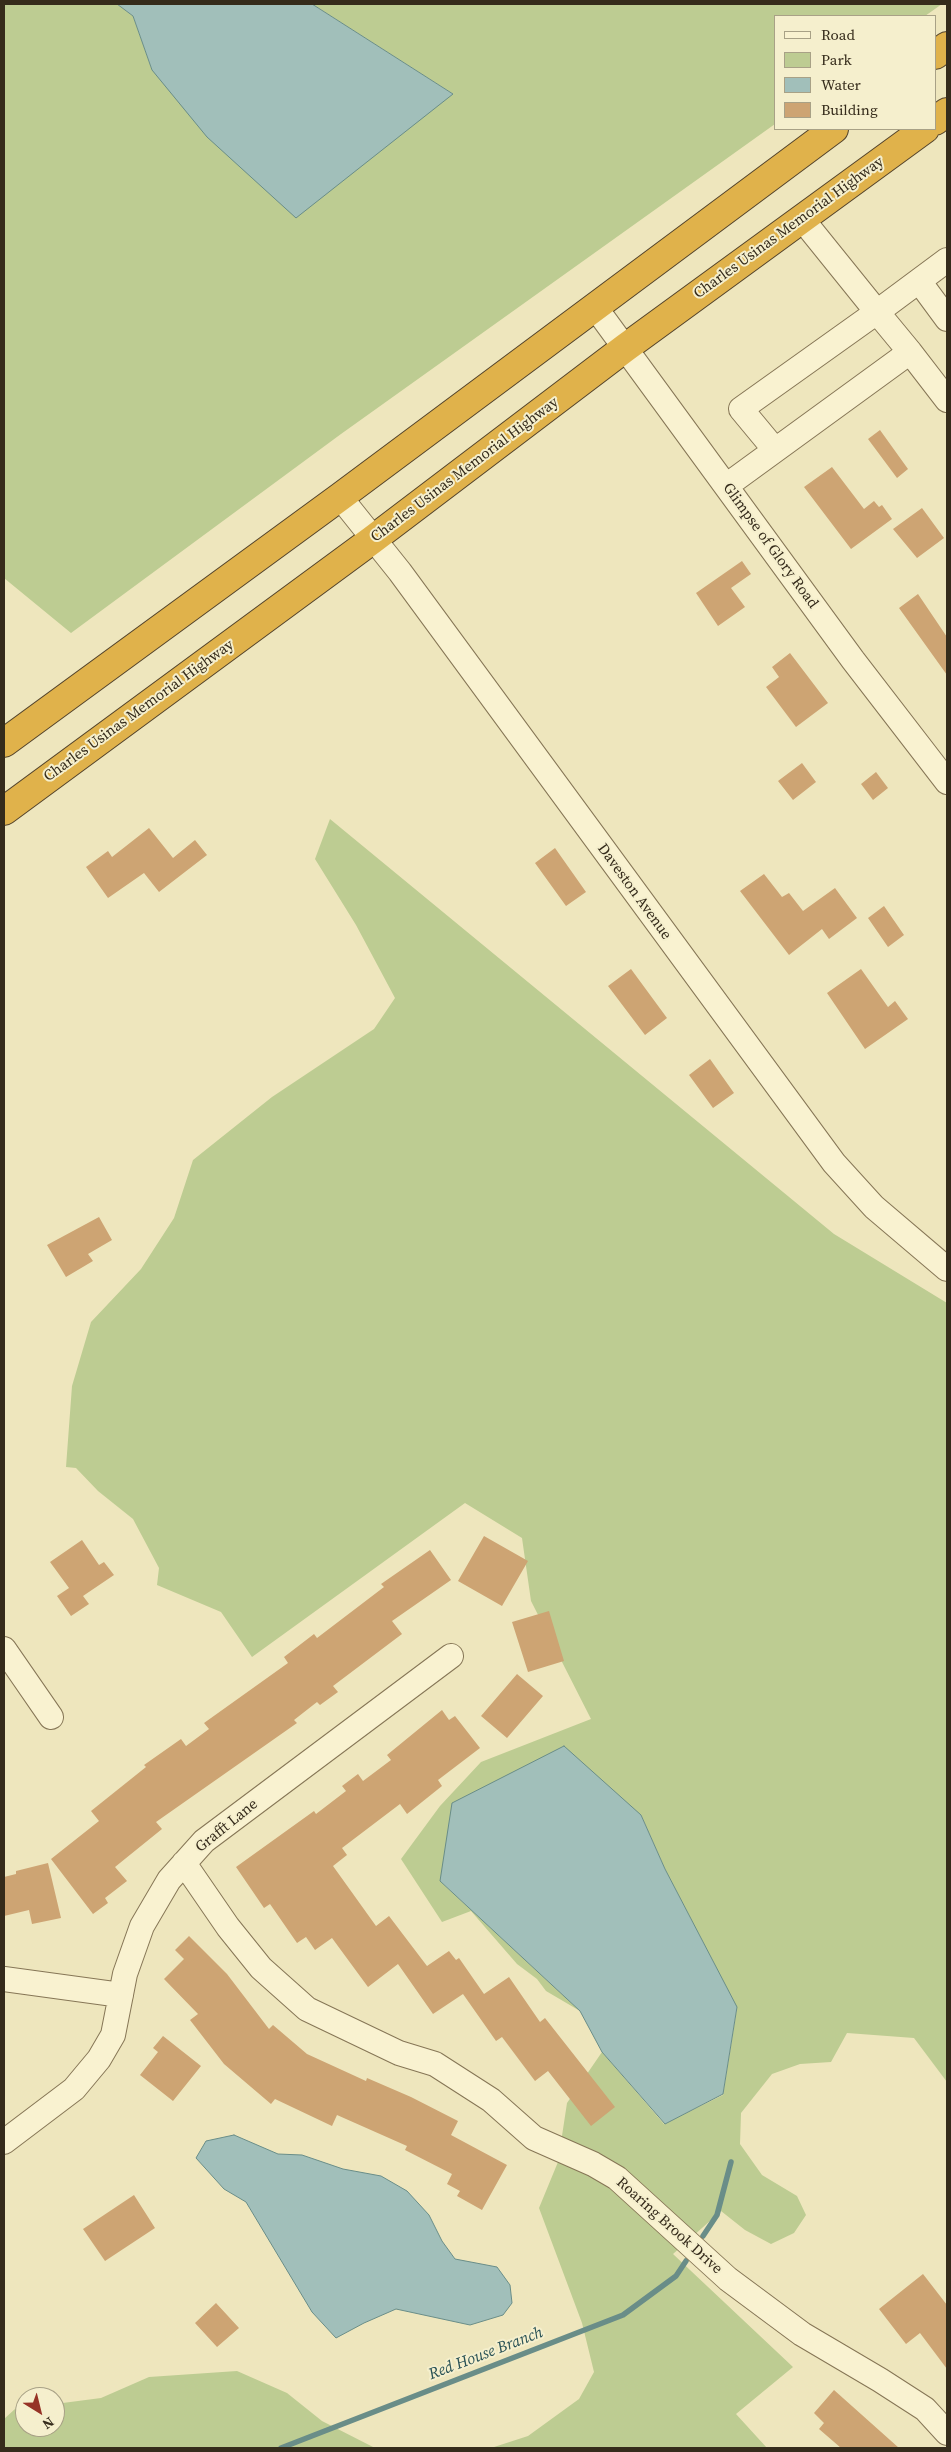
<!DOCTYPE html>
<style>
body{margin:0}
#map{position:relative;width:951px;height:2452px;overflow:hidden;background:#eee6bd;font-family:"Source Serif 4",serif}
canvas{display:block}
.frame{position:absolute;inset:0;border:5px solid #352b1b;pointer-events:none}
.legend{position:absolute;left:774px;top:15px;width:162px;height:115px;box-sizing:border-box;background:#f5efcd;border:1px solid #a8a186;margin:0;padding:6px 9px;list-style:none;font-size:15px;color:#352b1b}
.legend li{display:flex;align-items:center;gap:10px;height:25px}
.legend b{width:25px;border:1px solid #a8a186}
.north{position:absolute;left:15px;top:2387px;width:50px;height:50px;box-sizing:border-box;background:#f5efcd;border:1px solid #a8a186;border-radius:50%;rotate:144deg;font-size:14px;font-weight:700;line-height:20px;text-align:center;color:#352b1b}
.north::after{content:'';display:block;margin:auto;width:18px;height:22px;background:#963326;clip-path:polygon(50% 0,100% 100%,50% 72%,0 100%)}
</style>
<div id="map">
<canvas width="951" height="2452"></canvas>
<div class="frame"></div>
<ul class="legend">
<li><b style="height:6px;background:#f9f2d0"></b>Road</li>
<li><b style="height:14px;background:#bdcc92"></b>Park</li>
<li><b style="height:14px;background:#a1bfba"></b>Water</li>
<li><b style="height:14px;background:#cda473"></b>Building</li>
</ul>
<div class="north">N</div>
</div>
<script>
const context = document.querySelector('canvas').getContext('2d');
context.lineJoin = 'round';
function fill(path, color) { context.fillStyle = color; context.fill(path, 'evenodd'); }
const toPath = rows => new Path2D(rows.map(r => 'M' + r).join(''));
function stroke(path, color, width, dash) { context.strokeStyle = color; context.lineWidth = width; context.lineCap = dash ? 'butt' : 'round'; context.setLineDash(dash || []); context.stroke(path); }
function write(font, color, halo, rows, align = 'center') {
  context.font = font + ' "Source Serif 4",serif'; context.lineWidth = 4; context.setLineDash([]); context.textBaseline = 'middle'; context.strokeStyle = halo; context.fillStyle = color; for (const [text, x, y, turn = 0] of rows) {
    context.save(); context.translate(x, y); context.rotate((+turn || 0) * Math.PI / 180); context.textAlign = isNaN(turn) ? turn : align; if (halo) context.strokeText(text, 0, 0); context.fillText(text, 0, 0); context.restore();
  }
}
fill(toPath([
 [4,4,117,4,133,16,152,70,453,94,312,4,942,4,925,16,775,16,775,124,341,434,71,633,4,578],
 [330,819,834,1234,947,1303,947,2082,914,2038,847,2033,831,2062,800,2064,772,2074,741,2113,740,2144,762,2175,797,2196,806,2215,794,2233,771,2244,745,2230,721,2211,673,2254,793,2367,736,2414,767,2448,491,2448,528,2436,579,2399,594,2372,582,2323,539,2208,558,2162,567,2103,602,2052,664,2124,723,2095,737,2008,665,1869,641,1815,440,1881,580,2011,546,1991,537,1979,517,1964,471,1911,442,1922,401,1859,440,1806,481,1762,591,1719,531,1601,522,1538,465,1503,252,1657,221,1612,157,1585,159,1568,133,1519,98,1491,76,1468,66,1467,72,1386,91,1322,141,1269,174,1218,193,1160,272,1097,374,1029,395,998,356,925,315,859],
 [237,2371,287,2393,322,2421,375,2448,4,2448,4,2419,15,2409,25,2408,25,2427,55,2427,55,2404,101,2398,149,2377]
]), '#bdcc92');
const water = toPath([
 [117,4,312,4,453,94,296,218,207,137,152,70,133,16,117,4],
 [564,1746,641,1815,665,1869,737,2007,723,2094,665,2124,602,2052,580,2011,440,1881,452,1803,564,1746],
 [234,2135,278,2154,302,2155,343,2169,381,2176,407,2191,429,2215,442,2241,455,2259,497,2267,510,2285,512,2303,503,2315,470,2325,396,2309,364,2323,336,2338,312,2312,246,2202,224,2189,196,2158,206,2141,234,2135]
]);
fill(water, '#a1bfba');
stroke(water, '#698d88', 1);
stroke(toPath([
 [703,2236,717,2215,731,2162],
 [281,2448,623,2315,676,2276,686,2261]
]), '#698d88', 5.5);
fill(toPath([
 [880,430,908,469,897,478,868,439],
 [832,467,864,509,874,501,879,507,882,505,892,519,851,549,804,487],
 [922,508,944,538,917,558,893,529],
 [742,561,751,574,731,588,745,607,718,626,696,593],
 [918,594,947,637,947,675,899,608],
 [790,653,828,703,796,727,766,687,779,677,772,667],
 [802,763,816,782,793,800,778,781],
 [876,772,888,788,873,800,861,784],
 [149,828,173,858,195,840,207,855,159,892,144,873,108,898,86,867,108,851,112,857],
 [555,848,586,892,566,906,535,863],
 [764,874,782,897,789,893,803,911,835,888,857,918,829,939,822,929,789,955,740,891],
 [884,906,904,935,888,947,868,918],
 [631,969,667,1018,645,1035,608,986],
 [861,969,888,1007,895,1001,908,1019,865,1049,827,993],
 [710,1059,734,1093,713,1108,689,1075],
 [99,1217,112,1240,88,1254,93,1261,66,1277,47,1245],
 [484,1536,528,1561,502,1606,458,1581],
 [82,1540,99,1565,104,1562,114,1575,83,1596,89,1604,71,1616,57,1596,69,1588,50,1562],
 [430,1550,451,1580,392,1621,402,1634,333,1686,338,1692,320,1705,317,1702,294,1720,297,1723,156,1822,162,1829,115,1867,127,1881,105,1898,108,1903,93,1914,51,1859,99,1821,91,1811,146,1767,144,1765,181,1739,186,1746,209,1729,204,1723,288,1663,284,1657,314,1634,317,1638,384,1587,381,1584],
 [549,1611,564,1661,528,1672,512,1622],
 [517,1674,543,1696,507,1738,481,1716],
 [442,1710,449,1720,455,1716,480,1748,438,1780,442,1786,407,1814,400,1804,342,1848,347,1855,333,1866,376,1926,389,1916,427,1966,449,1951,456,1960,459,1958,484,1994,509,1977,540,2022,545,2018,615,2107,591,2126,548,2071,535,2081,502,2037,496,2041,463,1994,433,2014,398,1964,368,1987,332,1938,315,1950,306,1937,297,1943,270,1904,264,1908,236,1867,314,1811,316,1814,346,1791,342,1786,358,1774,363,1781,391,1760,387,1755],
 [48,1863,61,1918,32,1924,29,1910,4,1916,4,1877,16,1874,16,1871],
 [189,1936,227,1974,269,2029,273,2025,307,2054,366,2081,367,2078,411,2097,458,2121,451,2135,507,2165,482,2210,457,2196,460,2191,447,2184,452,2174,405,2150,407,2146,337,2115,332,2126,275,2099,271,2104,224,2064,190,2020,198,2014,164,1979,184,1959,175,1950],
 [163,2036,201,2066,173,2101,140,2075,158,2052,153,2048],
 [134,2195,155,2228,105,2261,83,2229],
 [923,2274,947,2305,947,2369,920,2333,906,2344,879,2309],
 [216,2303,239,2328,217,2347,195,2323],
 [834,2390,899,2448,841,2448,819,2429,824,2423,814,2413]
]), '#cda473');
const minor = toPath([
 [919,281,947,319],
 [595,307,853,660,947,782],
 [910,352,947,400],
 [775,450,741,409,877,312,802,219],
 [726,486,910,352,877,312,947,260],
 [340,497,400,572,834,1163,874,1207,947,1269],
 [4,1649,51,1717],
 [184,1863,228,1927,261,1968,307,2009,399,2053,435,2064,491,2100,534,2138,593,2164,617,2178,728,2279,802,2334,880,2380,925,2409,947,2433],
 [4,1979,121,1995],
 [4,2142,74,2089,99,2059,113,2035,125,1974,142,1926,169,1880,204,1841,451,1656]
]);
const highway = toPath([
 [935,55,947,46],
 [935,121,947,112],
 [4,743,340,497,834,129],
 [4,811,372,540,625,348,925,129]
]);
stroke(minor, '#867656', 26);
stroke(highway, '#53432b', 30);
stroke(minor, '#f9f2d0', 24);
stroke(highway, '#e0b24b', 28);
write('15px', '#352b1b', '#f5efcd', [
 ["Charles Usinas Memorial Highway",789,228,-36],
 ["Charles Usinas Memorial Highway",465,470,-37],
 ["Glimpse of Glory Road",770,546,54],
 ["Charles Usinas Memorial Highway",139,711,-36],
 ["Daveston Avenue",634,892,54],
 ["Grafft Lane",227,1826,-39],
 ["Roaring Brook Drive",669,2226,42]
]);
write('italic 16px', '#2a5255', '#f5efcd', [
 ["Red House Branch",486,2354,-21]
]);
</script>
